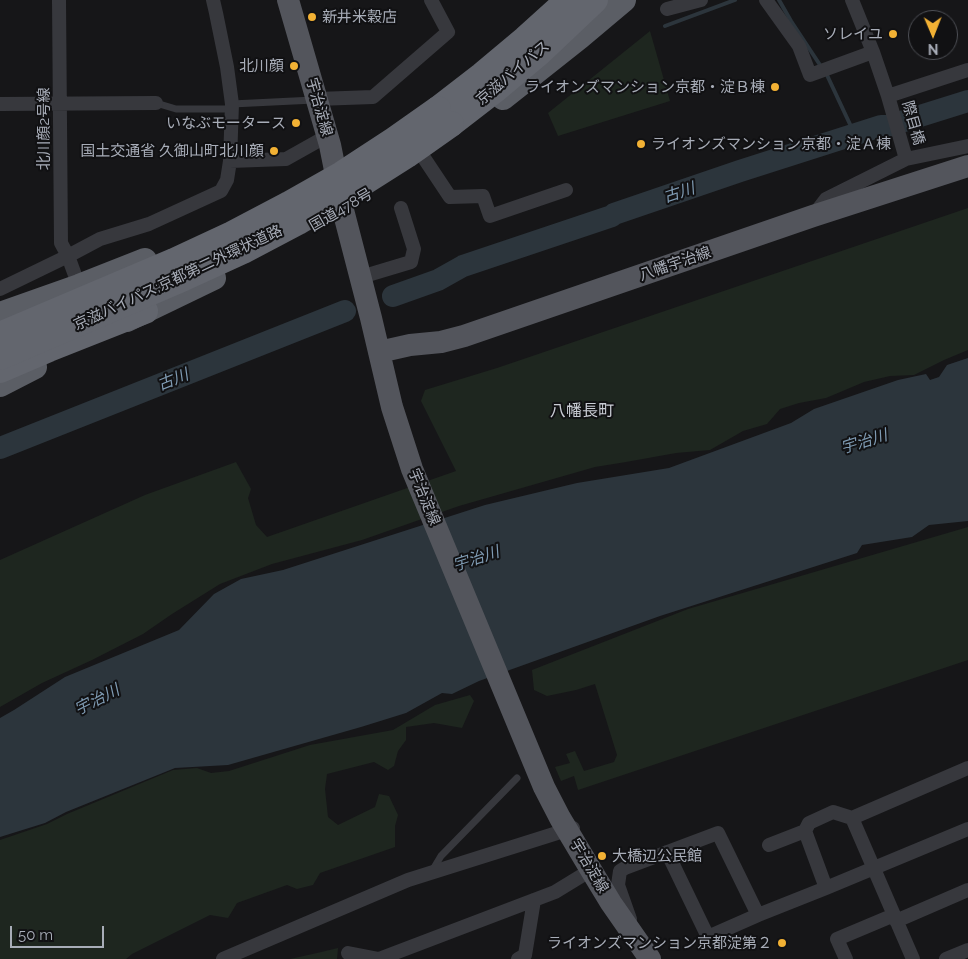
<!DOCTYPE html>
<meta charset="utf-8">
<style>
body{margin:0}
#map{position:relative;width:968px;height:959px;overflow:hidden;background:#161618;font-family:Raleway,sans-serif}
canvas{display:block}
.north{position:absolute;left:908px;top:10px;width:50px;height:50px;box-sizing:border-box;background:#111113;border:1px solid #4d4f55;border-radius:50%;rotate:179deg;font-size:14px;font-weight:700;line-height:20px;text-align:center;color:#a8adb8}
.north::after{content:'';display:block;margin:auto;width:18px;height:22px;background:#f2b134;clip-path:polygon(50% 0,100% 100%,50% 72%,0 100%)}
.scale{position:absolute;left:10px;top:926px;width:94px;height:22px;box-sizing:border-box;border:2px solid #a8adb8;border-top:0;padding-left:6px;font-size:15px;line-height:18px;white-space:nowrap;color:#a8adb8;-webkit-text-stroke:4px #111113;paint-order:stroke}
</style>
<div id="map">
<canvas width="968" height="959"></canvas>
<div class="north">N</div>
<div class="scale">50 m</div>
</div>
<script>
const context = document.querySelector('canvas').getContext('2d');
context.lineJoin = 'round';
function fill(path, color) { context.fillStyle = color; context.fill(path, 'evenodd'); }
const toPath = rows => new Path2D(rows.map(r => 'M' + r).join(''));
function stroke(path, color, width, dash) { context.strokeStyle = color; context.lineWidth = width; context.lineCap = dash ? 'butt' : 'round'; context.setLineDash(dash || []); context.stroke(path); }
function write(font, color, halo, rows, align = 'center') {
  context.font = font + ' Raleway,"Noto Sans JP",sans-serif'; context.lineWidth = 4; context.setLineDash([]); context.textBaseline = 'middle'; context.strokeStyle = halo; context.fillStyle = color; for (const [text, x, y, turn = 0] of rows) {
    context.save(); context.translate(x, y); context.rotate((+turn || 0) * Math.PI / 180); context.textAlign = isNaN(turn) ? turn : align; if (halo) context.strokeText(text, 0, 0); context.fillText(text, 0, 0); context.restore();
  }
}
fill(toPath([
 [650,31,670,101,558,136,548,113],
 [968,208,968,350,944,360,914,375,890,376,864,382,826,398,799,403,780,409,767,424,743,431,710,450,676,453,626,462,595,467,459,506,362,540,272,564,220,584,172,614,143,634,92,660,42,683,0,707,0,560,145,495,236,462,251,489,248,498,256,525,267,537,456,471,421,401,425,390,497,368],
 [968,527,968,660,578,790,574,776,561,781,555,767,570,763,566,754,575,751,584,771,614,762,617,755,595,684,576,690,547,696,534,690,532,670,688,609],
 [470,695,474,701,462,728,434,723,406,727,406,740,398,751,394,766,388,770,374,762,327,774,325,789,328,817,338,825,375,807,379,794,389,796,398,815,395,826,395,847,320,873,313,885,297,889,287,885,237,903,228,918,210,915,132,954,126,959,0,959,0,840,47,824,67,814,173,770,197,768,211,773,229,771,310,745,393,730,435,705],
 [338,948,337,959,290,959,317,953]
]), '#1e261f');
fill(toPath([
 [968,358,968,521,929,525,912,537,862,545,857,553,660,616,479,681,452,694,442,693,406,713,361,727,228,765,175,768,66,812,45,823,0,837,0,718,14,710,65,677,179,630,214,594,241,579,283,570,485,505,577,483,669,468,791,423,814,409,898,380,926,374,930,380,939,377,947,365]
]), '#2c353c');
stroke(toPath([
 [779,0,791,21,822,68],
 [665,26,735,0],
 [826,73,855,135]
]), '#2c353c', 4);
stroke(toPath([
 [393,296,438,280,463,266,612,216,614,214,740,171,881,126,888,126,968,101],
 [0,448,345,311]
]), '#2c353c', 22);
stroke(toPath([
 [156,103,176,109,231,109],
 [232,104,314,100],
 [432,871,441,856,517,778]
]), '#37383d', 7);
stroke(toPath([
 [59,0,61,243,68,256,79,286],
 [766,0,799,46,810,75,873,52],
 [852,0,873,52,888,96,906,159],
 [667,9,701,0],
 [888,96,968,70],
 [317,99,373,97,448,32,431,0],
 [0,104,156,103],
 [424,158,450,197,483,196,490,216,566,190],
 [230,161,286,159,327,136],
 [813,216,826,199,906,159,968,146],
 [361,277,411,262,414,249,401,208],
 [0,289,68,256,100,239,149,224,221,191,227,180,230,161,232,104,227,67,216,13,213,0],
 [852,818,913,959],
 [769,845,805,831],
 [667,852,708,937,758,915,826,888,968,829],
 [826,888,805,831,809,823,833,812,852,818,968,768],
 [630,919,618,885,620,871,625,868,718,833,758,915],
 [896,921,968,890],
 [348,953,379,959,555,892,591,870],
 [223,959,408,880,573,828],
 [518,959,525,955,534,900],
 [846,959,837,939,894,915],
 [946,959,968,950]
]), '#37383d', 14);
stroke(toPath([
 [288,0,330,145,343,210,371,318,392,407,412,469,544,787,560,818,591,870,611,903,650,959],
 [379,352,410,345,441,342,464,336,813,216,968,166]
]), '#53555c', 22);
stroke(toPath([
 [503,98,580,37,624,0],
 [0,314,79,286,145,260],
 [127,320,214,278],
 [0,385,35,367]
]), '#5b5e65', 24);
stroke(toPath([
 [438,109,482,75,525,39,568,0],
 [451,124,495,90,539,53,595,0],
 [0,370,49,349,145,311]
]), '#63666e', 26);
stroke(toPath([
 [0,335,174,261,232,234,289,204,342,174,394,140,438,109],
 [0,357,184,278,243,251,298,222,355,188,407,155,451,124]
]), '#63666e', 26);
for (const [x, y, r, color] of [
 [312,17,5,"#f2b134"],
 [893,34,5,"#f2b134"],
 [294,66,5,"#f2b134"],
 [775,87,5,"#f2b134"],
 [296,123,5,"#f2b134"],
 [641,144,5,"#f2b134"],
 [274,151,5,"#f2b134"],
 [602,856,5,"#f2b134"],
 [782,943,5,"#f2b134"]
]) { const dot = new Path2D(); dot.arc(x, y, r, 0, 2 * Math.PI); context.fillStyle = color; context.fill(dot); stroke(dot, '#111113', 2); }
write('15px', '#a8adb8', '#111113', [
 ["新井米穀店",322,17,"left"],
 ["ソレイユ",883,34],
 ["北川顔",284,66],
 ["ライオンズマンション京都・淀Ｂ棟",765,87],
 ["いなぶモータース",286,123],
 ["ライオンズマンション京都・淀Ａ棟",651,144,"left"],
 ["国土交通省 久御山町北川顔",264,151],
 ["大橋辺公民館",612,856,"left"],
 ["ライオンズマンション京都淀第２",772,943]
], 'right');
write('15px', '#a8adb8', '#111113', [
 ["京滋バイパス",513,73,-40],
 ["宇治淀線",319,107,74],
 ["際目橋",913,123,74],
 ["北川顔2号線",44,129,-90],
 ["国道478号",341,210,-30],
 ["八幡宇治線",675,264,-19],
 ["京滋バイパス;京都第二外環状道路",178,278,-25],
 ["宇治淀線",424,497,68],
 ["宇治淀線",589,866,59]
]);
write('italic 16px', '#7f9bb3', '#111113', [
 ["古川",679,193,-18],
 ["古川",173,380,-22],
 ["宇治川",864,442,-17],
 ["宇治川",476,559,-18],
 ["宇治川",97,700,-27]
]);
write('16px', '#c9ccd4', '#111113', [
 ["八幡長町",582,411]
]);
</script>
